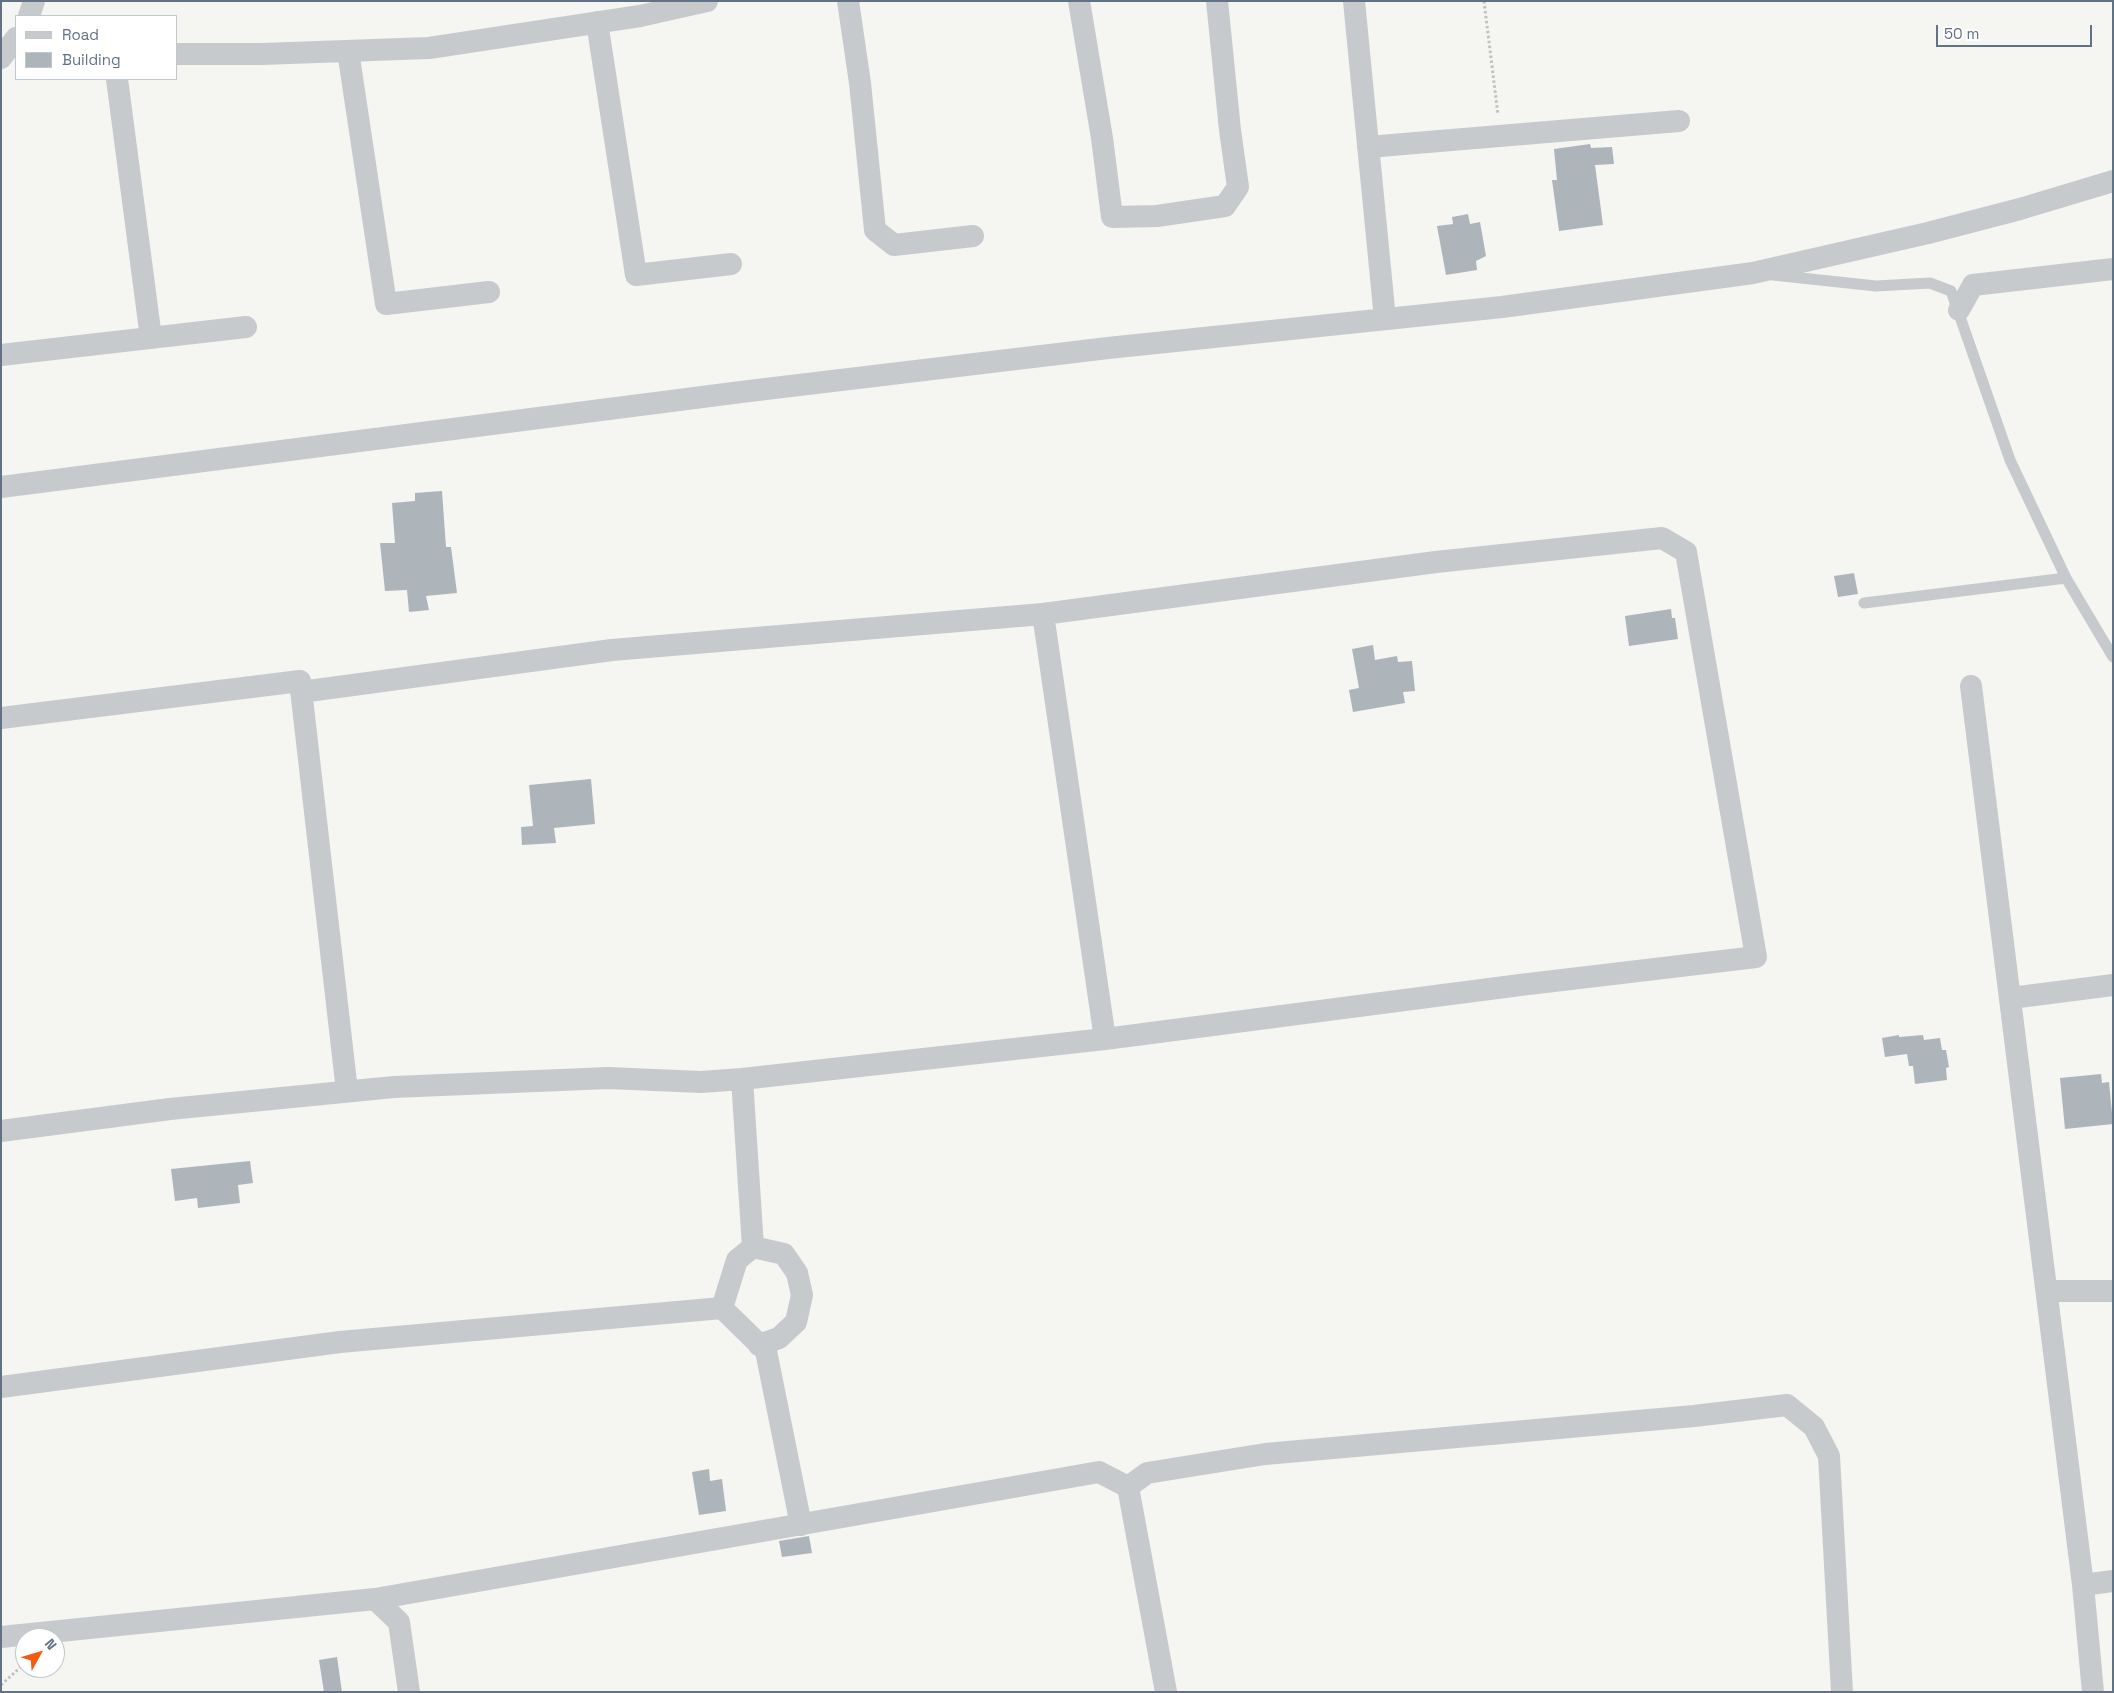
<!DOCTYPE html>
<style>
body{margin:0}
#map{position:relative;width:2114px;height:1693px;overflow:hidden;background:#f5f5f1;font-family:"Space Grotesk",sans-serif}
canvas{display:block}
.frame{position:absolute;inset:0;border:2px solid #617285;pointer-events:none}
.legend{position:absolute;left:15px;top:15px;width:162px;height:65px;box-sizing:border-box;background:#fff;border:1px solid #c0c7ce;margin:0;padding:6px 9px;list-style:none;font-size:15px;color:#617285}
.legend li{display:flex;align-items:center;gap:10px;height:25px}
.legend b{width:25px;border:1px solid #c0c7ce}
.north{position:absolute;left:15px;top:1628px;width:50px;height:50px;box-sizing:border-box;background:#fff;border:1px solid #c0c7ce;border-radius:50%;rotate:51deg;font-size:14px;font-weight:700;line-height:20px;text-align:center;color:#617285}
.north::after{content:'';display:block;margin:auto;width:18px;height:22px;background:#f45a12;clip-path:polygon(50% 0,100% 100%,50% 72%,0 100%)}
.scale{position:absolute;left:1936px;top:25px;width:156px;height:22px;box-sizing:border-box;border:2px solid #617285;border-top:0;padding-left:6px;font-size:15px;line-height:18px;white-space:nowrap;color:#617285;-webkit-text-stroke:4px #fff;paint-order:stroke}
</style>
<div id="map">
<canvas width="2114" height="1693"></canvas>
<div class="frame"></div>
<ul class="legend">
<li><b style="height:6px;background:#c7cacd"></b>Road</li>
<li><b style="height:14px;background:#adb5bb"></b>Building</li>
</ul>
<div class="north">N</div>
<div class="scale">50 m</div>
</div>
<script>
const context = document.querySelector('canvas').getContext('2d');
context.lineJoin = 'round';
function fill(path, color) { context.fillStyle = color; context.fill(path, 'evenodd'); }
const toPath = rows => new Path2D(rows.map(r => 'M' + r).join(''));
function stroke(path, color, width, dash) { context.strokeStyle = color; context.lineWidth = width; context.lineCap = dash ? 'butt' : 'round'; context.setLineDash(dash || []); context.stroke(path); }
fill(toPath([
 [1590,144,1591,148,1612,147,1614,164,1595,165,1603,225,1559,231,1552,180,1557,180,1554,149],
 [1468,214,1470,224,1480,222,1486,256,1476,261,1477,270,1446,275,1437,226,1453,224,1452,217],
 [442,491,446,547,451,547,457,593,426,596,429,610,409,612,407,590,385,591,380,543,395,543,392,503,415,501,415,493],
 [1854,573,1858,594,1838,597,1834,576],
 [1671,609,1672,618,1675,618,1678,639,1629,646,1625,616],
 [1373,645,1375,660,1397,656,1398,662,1412,661,1415,691,1403,692,1405,703,1353,712,1349,690,1359,688,1352,649],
 [591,779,595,824,554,828,556,843,522,845,521,827,533,826,529,785],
 [1899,1035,1899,1037,1923,1035,1924,1040,1940,1038,1942,1050,1946,1050,1949,1067,1946,1068,1947,1080,1915,1084,1913,1066,1909,1066,1907,1054,1885,1057,1882,1038],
 [2101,1074,2102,1083,2109,1082,2113,1124,2065,1129,2060,1078],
 [250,1161,253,1183,238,1185,240,1203,198,1208,197,1198,175,1201,171,1169],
 [709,1469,710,1481,722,1479,726,1511,699,1515,692,1472],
 [809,1536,812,1553,782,1557,779,1541],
 [337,1657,342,1692,324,1692,319,1660]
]), '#adb5bb');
stroke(toPath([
 [1484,1,1498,115],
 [1,1685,25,1663]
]), '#c0c1c3', 3, [2.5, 2.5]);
stroke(toPath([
 [1773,275,1876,286,1930,283,1951,291,2010,460,2066,578,2113,657],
 [1864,603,2066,578]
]), '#c7cacd', 11);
stroke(toPath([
 [848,1,860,83,875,230,894,245,973,236],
 [1079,1,1102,138,1112,217,1157,216,1225,206,1238,187,1230,130,1217,1],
 [1354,1,1385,319],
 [29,16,34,1],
 [597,22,636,275,731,264],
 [348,51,386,304,489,292],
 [176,54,262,54,429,48,640,16,707,1],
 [1,58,16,38],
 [117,79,151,338],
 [1368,147,1679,121],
 [1959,310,1973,285,2113,269],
 [1,355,246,327],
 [1,487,749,391,1108,348,1502,307,1753,273,1928,233,2020,209,2113,181],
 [1043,614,1436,562,1662,538,1686,552,1756,957,1520,985,1105,1039],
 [1971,686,2083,1585,2093,1692],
 [301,692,612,650,1043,614,1105,1039,742,1079],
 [1,718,300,681,347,1091],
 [2011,998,2113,985],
 [1,1131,170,1109,394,1087,608,1078,701,1082,742,1079,753,1247],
 [2047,1291,2113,1291],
 [722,1308,737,1260,753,1247,784,1254,797,1273,802,1295,796,1322,779,1338,759,1345],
 [1,1387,340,1342,722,1308,766,1351,801,1525],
 [2083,1585,2113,1581],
 [375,1599,1099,1472,1128,1487],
 [1,1637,375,1599,399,1622,409,1692],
 [1166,1692,1128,1487,1147,1473,1265,1454,1694,1416,1787,1405,1814,1427,1829,1456,1842,1692]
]), '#c7cacd', 22);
</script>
